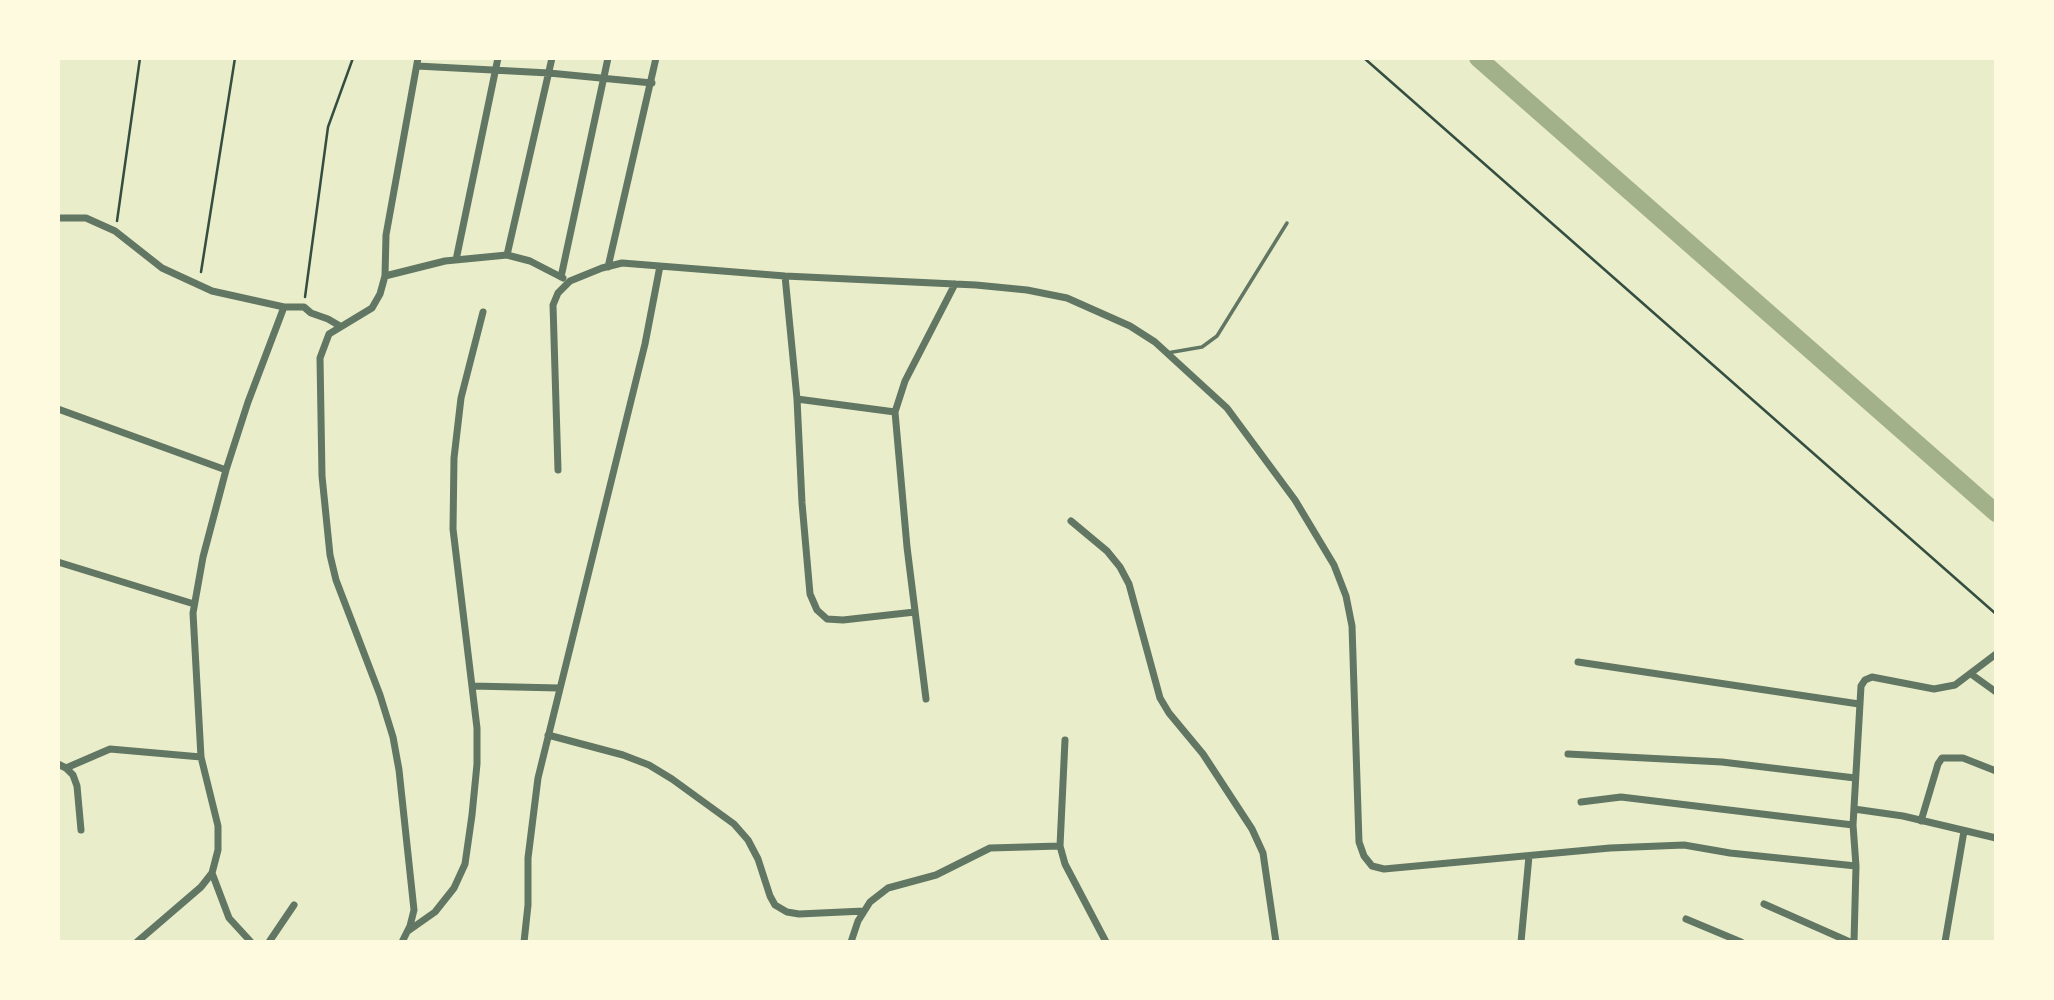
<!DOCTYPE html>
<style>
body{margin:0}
#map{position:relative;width:2054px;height:1000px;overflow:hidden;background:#e9edc9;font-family:Rubik,sans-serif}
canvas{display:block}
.frame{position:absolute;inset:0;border:60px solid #fefae0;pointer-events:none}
</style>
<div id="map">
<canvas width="2054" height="1000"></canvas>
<div class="frame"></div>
</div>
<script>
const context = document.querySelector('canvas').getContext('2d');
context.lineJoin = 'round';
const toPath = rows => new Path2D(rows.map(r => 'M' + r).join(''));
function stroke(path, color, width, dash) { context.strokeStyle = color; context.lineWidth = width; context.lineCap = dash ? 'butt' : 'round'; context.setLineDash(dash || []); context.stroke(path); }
stroke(toPath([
 [1478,58,1996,513]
]), '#a3b18a', 18);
stroke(toPath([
 [1364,58,1996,614],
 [117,221,140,58],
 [201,272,235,58],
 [305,297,328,127,353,58]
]), '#344e41', 2.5);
stroke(toPath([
 [1167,353,1202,347,1217,336,1287,223]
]), '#617663', 3.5);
stroke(toPath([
 [417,66,549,73,652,83],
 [58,218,86,218,115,231,162,268,212,291,284,307,304,307,311,313,328,319,340,326],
 [507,255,552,58],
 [456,260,498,58],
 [608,267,656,58],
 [385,276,445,261,507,255,530,261,563,278],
 [785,276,797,399,802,503,810,594,817,610,827,619,843,620,915,612],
 [561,277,608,58],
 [797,399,895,412],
 [58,409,226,470],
 [558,470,553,305,558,293,570,281,602,268,622,263,785,276,976,285,1027,290,1067,298,1130,326,1155,342,1227,408,1295,500,1334,565,1346,596,1352,626,1359,842,1364,856,1372,866,1384,869,1610,848,1684,845,1730,853,1856,866],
 [1071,521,1107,551,1120,567,1129,584,1160,698,1169,713,1203,754,1252,829,1263,853,1276,942],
 [58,562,194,604],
 [1578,662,1859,704],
 [1971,674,1996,692],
 [472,686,559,688],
 [926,699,907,547,895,412,905,381,955,284],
 [548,735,623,755,649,765,672,779,734,824,748,840,758,859,770,896,775,905,787,912,799,914,864,911],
 [1065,740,1060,846,1065,864,1106,942],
 [1568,754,1722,762,1855,778],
 [58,764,66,768,73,775,77,786,81,830],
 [66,768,110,749,201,757],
 [1581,802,1621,797,1853,825],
 [1854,809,1903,816,1996,838],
 [1921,821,1938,764,1942,758,1963,758,1996,771],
 [212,873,229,918,251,942],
 [1764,904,1850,942],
 [1686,919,1741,942],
 [408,931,435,912,454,888,465,864,472,815,477,764,477,728,453,529,454,458,461,398,483,312],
 [137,942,201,887,212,873,218,850,218,826,201,757,193,613,203,557,226,470,248,402,284,307],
 [269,942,294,905],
 [402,942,410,926,414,910,399,770,393,737,380,695,336,580,330,555,322,476,320,358,329,334,372,308,380,294,385,276,386,235,418,58],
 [524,942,528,905,528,858,538,778,645,344,660,266],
 [851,942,858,921,870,902,888,888,936,875,990,848,1060,846],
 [1521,942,1529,856],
 [1854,942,1856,866,1853,825,1861,686,1865,680,1872,677,1934,689,1955,685,1996,654],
 [1945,942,1964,831]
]), '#617663', 7);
</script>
